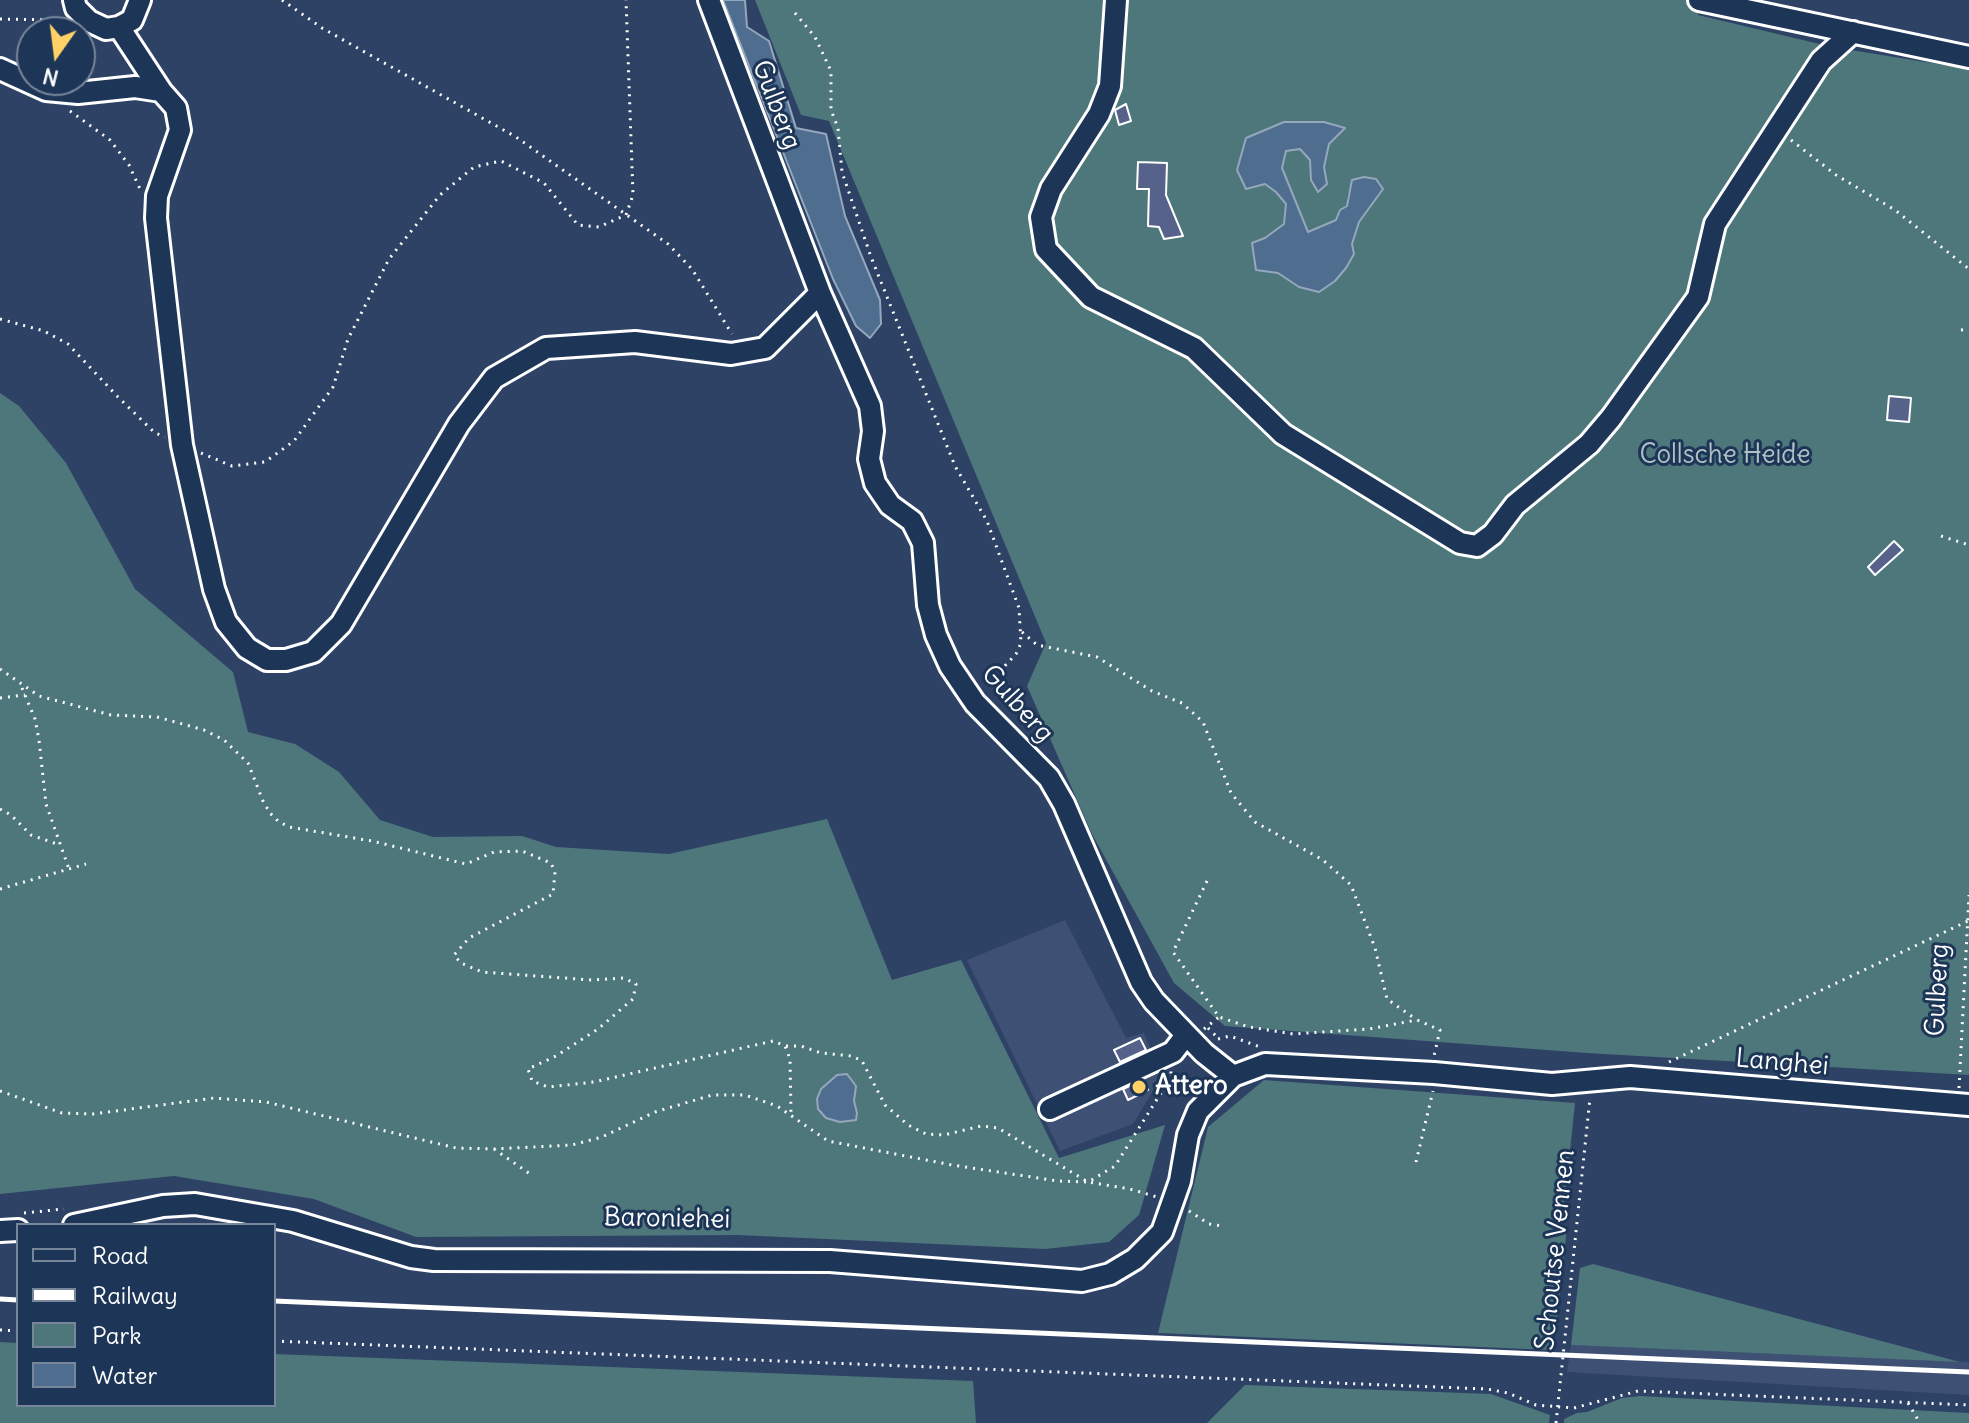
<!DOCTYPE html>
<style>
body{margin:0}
#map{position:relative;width:1969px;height:1423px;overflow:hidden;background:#2e4266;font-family:Delius,sans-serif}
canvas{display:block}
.legend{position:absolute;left:16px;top:1223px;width:260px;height:184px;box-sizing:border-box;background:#1d3557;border:2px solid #77869a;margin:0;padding:10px 14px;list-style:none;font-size:24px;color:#fff}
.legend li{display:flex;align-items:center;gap:16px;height:40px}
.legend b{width:40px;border:2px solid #77869a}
.north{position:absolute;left:16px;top:16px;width:80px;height:80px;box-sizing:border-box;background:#1d3557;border:2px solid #77869a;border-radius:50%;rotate:194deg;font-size:22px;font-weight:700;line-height:32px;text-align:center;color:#fff}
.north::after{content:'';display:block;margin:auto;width:28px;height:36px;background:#ffd166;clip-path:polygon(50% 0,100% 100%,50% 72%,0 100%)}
</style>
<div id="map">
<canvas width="1969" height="1423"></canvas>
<ul class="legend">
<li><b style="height:10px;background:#1d3557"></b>Road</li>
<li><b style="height:10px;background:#fff"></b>Railway</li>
<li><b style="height:22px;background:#4e777b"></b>Park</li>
<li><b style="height:22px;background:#4f6d8f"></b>Water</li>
</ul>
<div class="north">N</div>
</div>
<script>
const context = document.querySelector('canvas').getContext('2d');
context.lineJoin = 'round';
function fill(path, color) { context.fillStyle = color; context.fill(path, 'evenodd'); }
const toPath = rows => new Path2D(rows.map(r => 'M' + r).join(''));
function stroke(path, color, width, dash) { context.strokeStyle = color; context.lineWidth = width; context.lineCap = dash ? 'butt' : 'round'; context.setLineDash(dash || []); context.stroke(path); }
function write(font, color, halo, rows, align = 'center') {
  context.font = font + ' Delius,sans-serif'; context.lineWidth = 6; context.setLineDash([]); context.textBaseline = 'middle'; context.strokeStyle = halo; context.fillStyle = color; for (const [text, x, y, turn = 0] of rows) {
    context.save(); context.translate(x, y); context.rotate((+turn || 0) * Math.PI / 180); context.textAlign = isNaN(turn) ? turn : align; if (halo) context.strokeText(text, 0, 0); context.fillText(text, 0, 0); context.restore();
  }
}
fill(toPath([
 [1065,920,1126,1038,1144,1033,1162,1076,1133,1124,1060,1151,967,960],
 [1571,1345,1969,1362,1969,1395,1567,1372]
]), '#3e5074');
fill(toPath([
 [755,0,1699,0,1698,15,1832,47,1969,69,1969,1075,1587,1053,1225,1026,1174,983,1092,834,1027,686,1046,643,829,121,801,115],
 [1284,122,1324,122,1345,128,1329,144,1324,167,1311,180,1310,160,1300,148,1286,151,1282,168,1308,232,1336,220,1340,210,1347,207,1348,193,1383,189,1359,222,1352,244,1354,254,1335,281,1299,287,1278,273,1265,238,1284,224,1286,204,1276,192,1265,184],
 [0,393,19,406,66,463,135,589,233,672,248,732,295,744,339,772,380,820,433,837,522,836,556,847,669,854,827,819,892,980,961,960,1059,1158,1165,1125,1139,1215,1109,1242,1045,1249,738,1235,416,1237,314,1199,174,1176,0,1194],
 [1264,1080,1575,1103,1562,1227,1567,1227,1556,1330,1551,1331,1550,1350,1158,1333,1208,1127],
 [1593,1264,1960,1362,1571,1345,1580,1268],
 [0,1342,18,1343,18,1405,274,1405,274,1354,973,1381,976,1423,0,1423],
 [1245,1385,1491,1394,1550,1415,1549,1423,1207,1423],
 [1640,1396,1969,1413,1969,1423,1564,1423,1564,1419,1577,1413,1587,1412,1622,1398]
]), '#4e777b');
const water = toPath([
 [723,0,745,0,747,27,769,41,796,128,826,134,845,216,880,300,881,324,870,338,856,326,833,279,723,0],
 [1284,122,1324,122,1345,128,1329,144,1324,167,1327,184,1318,192,1311,180,1310,160,1300,149,1286,151,1282,168,1308,232,1336,220,1340,210,1347,206,1352,180,1364,177,1376,179,1383,189,1359,222,1352,244,1354,254,1346,268,1335,281,1319,292,1299,287,1278,273,1256,270,1252,243,1265,238,1284,224,1286,204,1276,192,1265,184,1246,189,1237,170,1246,138,1284,122],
 [847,1074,856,1086,854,1101,857,1113,856,1120,840,1122,826,1118,818,1109,817,1099,821,1089,837,1075,847,1074]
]);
fill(water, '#4f6d8f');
stroke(water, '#95a7bc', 2);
const building = toPath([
 [1126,104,1131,121,1119,125,1115,110,1126,104],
 [1138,162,1167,163,1166,195,1183,236,1164,239,1159,227,1148,226,1149,189,1137,189,1138,162],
 [1889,396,1911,398,1909,422,1887,420,1889,396],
 [1894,541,1903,550,1875,575,1868,567,1894,541],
 [1140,1038,1146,1050,1120,1062,1114,1050,1140,1038],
 [1143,1080,1148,1090,1128,1100,1123,1089,1143,1080]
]);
fill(building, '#56628a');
stroke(building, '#fff', 2);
const minor = toPath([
 [74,0,76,8,89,21,106,29,119,27,132,20,140,0],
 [709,0,820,293,870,406,873,431,869,459,875,483,890,505,912,521,923,543,928,605,936,635,950,666,975,703,1049,778,1064,804,1141,982,1154,1001,1204,1053,1233,1076],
 [1116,0,1110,86,1099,114,1051,189,1041,217,1046,249,1091,297,1194,348,1283,434,1460,543,1477,546,1493,534,1515,505,1589,444,1611,418,1698,297,1715,224,1821,61,1853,32],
 [1699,0,1969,57],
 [119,27,161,91],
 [0,69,46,90,78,93,135,87,161,91,176,108,180,130,157,196,156,218,182,445,214,589,226,622,247,648,267,660,286,660,313,652,341,624,459,424,494,378,546,348,635,342,731,354,765,348,820,293],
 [1050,1109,1173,1052,1186,1035],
 [74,1225,163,1206,195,1204,293,1221,411,1257,434,1260,830,1261,1082,1281,1110,1274,1135,1259,1162,1232,1180,1181,1188,1135,1198,1111,1233,1076,1265,1064,1434,1073,1552,1084,1630,1077,1969,1105],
 [0,1231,18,1230]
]);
stroke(minor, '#fff', 26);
stroke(toPath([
 [282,0,322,28,516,137,668,244,692,269,732,334],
 [795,13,815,37,831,71,831,110,838,128,842,172,871,257,955,466,987,521,1019,608,1021,643,1016,654,986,686],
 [0,19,61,20],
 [70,111,110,140,129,165,141,191],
 [1791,140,1836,175,1895,210,1969,269],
 [0,319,44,331,68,344,118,397,155,433,165,437],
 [1961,330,1969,329],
 [201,453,232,466,265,462,294,441,333,387,348,339,389,259,440,195,474,167,501,161,544,183,578,225,599,227,626,215,633,195,626,0],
 [1941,536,1969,545],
 [1022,632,1037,645,1097,657,1152,691,1182,703,1203,722,1231,793,1255,822,1323,860,1351,885,1375,948,1387,999,1417,1020],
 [0,669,39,696,111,715,157,717,179,723,204,730,224,740,248,763,263,801,270,813,278,821,289,827,372,841,466,864,494,852,522,851,551,863,555,872,553,894,469,938,454,955,461,963,482,972,591,980,624,978,636,984,633,999,598,1029,556,1056,528,1069,532,1081,548,1087,594,1082,773,1041,785,1046,790,1059,791,1114],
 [22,688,35,719,39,740,46,804,69,869],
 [0,698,25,695],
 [0,809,11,815,31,835,60,845],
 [1207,881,1173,952,1219,1017,1249,1027,1293,1034,1369,1029,1417,1020,1440,1030,1434,1056],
 [0,889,86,864],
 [1208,1028,1218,1038],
 [1204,1029,1219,1017],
 [1218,1039,1230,1036,1260,1047],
 [786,1046,801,1046,821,1053,852,1056,862,1061,885,1105,908,1125,926,1134,944,1135,981,1126,998,1128,1088,1182,1130,1189,1157,1197],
 [1669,1062,1968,921],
 [1194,1088,1199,1073],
 [1959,1088,1969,895],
 [0,1091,62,1113,93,1114,214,1098,266,1102,456,1148,494,1149,572,1145,602,1137,655,1112,712,1095,745,1095,777,1106,828,1141,952,1165,1058,1181,1088,1182,1115,1166,1171,1077,1171,1071],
 [494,1149,533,1176],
 [1416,1162,1433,1091],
 [1189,1211,1209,1224,1222,1226],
 [24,1213,64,1209],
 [0,1330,18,1331],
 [274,1341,1487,1389,1508,1393,1536,1405,1574,1408,1638,1391,1969,1405],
 [1908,1403,1920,1423],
 [1556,1423,1590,1098]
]), '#fff', 3, [2, 6]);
stroke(minor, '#1d3557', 20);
stroke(toPath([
 [0,1299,18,1300],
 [274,1301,1969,1372]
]), '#fff', 5);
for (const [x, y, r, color] of [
 [1139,1087,8,"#ffd166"]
]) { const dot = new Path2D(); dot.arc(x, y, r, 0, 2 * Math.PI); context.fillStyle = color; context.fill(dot); stroke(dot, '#1d3557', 3); }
write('26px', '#fff', '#1d3557', [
 ["Gulberg",776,105,69],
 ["Gulberg",1017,704,48],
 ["Gulberg",1938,990,-87],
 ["Langhei",1782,1063,5],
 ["Baroniehei",667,1219,1],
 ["Schoutse Vennen",1556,1250,-84]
]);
write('26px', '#afc2c4', '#1d3557', [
 ["Collsche Heide",1725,456]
]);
write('bold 26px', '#fff', '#1d3557', [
 ["Attero",1155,1087]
], 'left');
</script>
